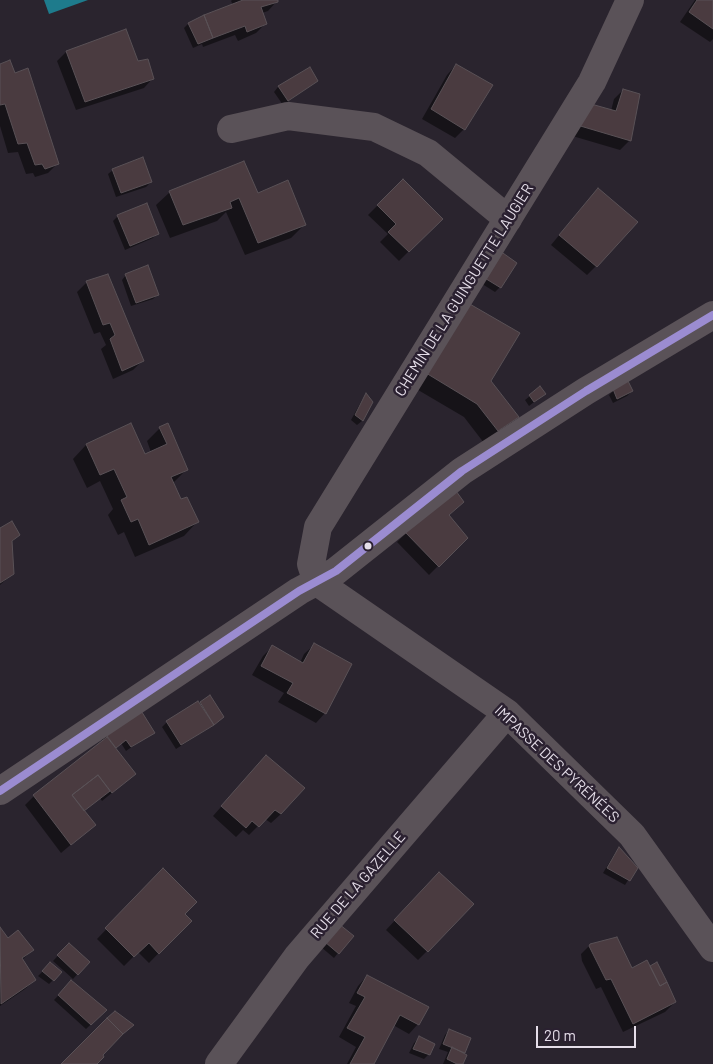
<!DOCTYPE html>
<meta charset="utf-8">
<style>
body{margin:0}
#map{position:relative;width:713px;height:1064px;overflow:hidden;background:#2a242e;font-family:Barlow,sans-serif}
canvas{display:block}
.scale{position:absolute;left:536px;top:1026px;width:100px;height:22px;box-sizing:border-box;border:2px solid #e5dee9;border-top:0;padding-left:6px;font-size:15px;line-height:18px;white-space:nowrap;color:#e5dee9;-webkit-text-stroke:4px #2b2131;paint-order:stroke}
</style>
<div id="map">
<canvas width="713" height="1064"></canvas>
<div class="scale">20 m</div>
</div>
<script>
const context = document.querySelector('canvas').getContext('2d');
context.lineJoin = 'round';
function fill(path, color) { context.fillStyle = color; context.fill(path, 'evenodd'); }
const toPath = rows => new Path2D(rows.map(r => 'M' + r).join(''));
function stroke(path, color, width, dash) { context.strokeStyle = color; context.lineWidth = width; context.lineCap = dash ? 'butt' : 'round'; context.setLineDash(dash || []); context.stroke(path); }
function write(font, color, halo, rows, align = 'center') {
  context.font = font + ' Barlow,sans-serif'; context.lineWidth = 5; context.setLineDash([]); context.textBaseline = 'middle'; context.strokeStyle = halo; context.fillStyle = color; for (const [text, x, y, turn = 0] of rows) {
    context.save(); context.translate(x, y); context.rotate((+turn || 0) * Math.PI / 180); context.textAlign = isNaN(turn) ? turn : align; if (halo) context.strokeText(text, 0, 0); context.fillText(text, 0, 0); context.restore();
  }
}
fill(toPath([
 [44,0,88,0,49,14]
]), '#1e7b8c');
fill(toPath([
 [232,0,276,0,277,1,268,11,262,13,266,23,256,33,238,41,235,35,203,47,202,44,193,48,184,28,188,24,233,5,231,1],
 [695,0,713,0,713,39,710,42,680,22],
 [66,52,137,63,153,78,144,88,76,110,57,61],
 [0,65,57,164,48,173,35,177,33,173,26,174,18,152,8,153,0,126],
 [456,65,464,129,455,138,422,119,447,75],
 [309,69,317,81,283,105,274,92,278,87],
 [623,90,630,140,620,150,569,135,591,105,611,111,614,99],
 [113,170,151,182,146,187,116,197,108,174],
 [403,180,441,219,399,261,380,242,388,234,368,215],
 [170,192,257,195,305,224,291,238,245,255,226,212,217,221,170,238,156,205],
 [589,199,596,266,587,275,551,245],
 [146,205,157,233,153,238,125,250,113,221,117,217],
 [495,257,500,287,495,292,479,282],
 [126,275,158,294,153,299,131,306,122,280],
 [87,282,142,361,133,370,113,379,101,349,106,345,100,332,94,334,77,292],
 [455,318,489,381,517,417,504,431,484,443,464,417,413,387],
 [540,388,544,394,529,406,525,400],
 [614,390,632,391,627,396,613,403,609,395],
 [366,395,372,402,362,421,357,425,351,420,362,400],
 [130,424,145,455,151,452,147,441,160,428,187,469,173,483,181,501,197,522,184,536,135,557,124,532,118,535,108,515,113,509,100,481,87,488,73,459,86,445],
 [463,502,448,516,466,538,429,575,397,542,406,533],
 [0,530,19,535,11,543,13,573,0,585],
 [314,645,351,665,325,713,316,723,278,702,284,693,252,675,263,656,272,647,300,663,304,654],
 [209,697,218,722,176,749,162,727,167,722],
 [153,732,126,751,121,743,115,748,135,774,102,801,100,798,83,811,94,825,61,853,25,805,34,796,103,742,100,737,105,733],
 [257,766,281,814,271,823,265,819,249,835,243,830,236,837,213,816],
 [619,848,636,868,625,885,603,873,615,853],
 [163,870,183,914,190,921,149,963,138,952,124,966,97,939],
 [430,883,427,951,418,960,386,930],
 [0,929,8,940,32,950,22,960,35,980,25,989,0,1006],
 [335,931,338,953,334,958,321,947],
 [69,944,88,962,73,979,53,961],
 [590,945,631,970,675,1002,665,1012,623,1032,601,987,596,989,582,961,581,954],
 [50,964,61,972,49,984,38,976],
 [367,976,418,1024,409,1034,393,1025,372,1064,347,1064,356,1047,339,1037,356,1006,349,1003,358,986],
 [71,982,105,1011,86,1029,54,1000],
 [449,1030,470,1038,461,1064,443,1064,448,1052,439,1049,445,1035],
 [419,1038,433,1044,428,1055,424,1059,409,1053,414,1043]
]), '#0007');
const building = toPath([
 [243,0,278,0,278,2,261,7,267,24,247,32,245,26,213,38,204,15,243,0],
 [697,0,713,0,713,29,689,12,697,0],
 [204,15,213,38,198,44,188,23,204,15],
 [126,29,138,61,148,59,154,79,85,102,66,51,126,29],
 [10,60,15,73,28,68,59,164,45,169,42,164,35,165,27,143,18,144,5,104,0,105,0,64,10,60],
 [456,64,493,85,465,130,431,109,456,64],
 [310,67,318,81,288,101,278,86,310,67],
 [623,89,640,94,631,141,577,125,591,104,616,111,623,89],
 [143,157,152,182,121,193,112,169,143,157],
 [244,161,258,193,288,180,306,225,258,243,239,198,230,202,232,208,183,225,169,191,244,161],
 [403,179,443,219,409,252,388,232,396,224,377,205,403,179],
 [598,188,638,222,597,267,559,235,598,188],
 [147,203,159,234,130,246,117,215,147,203],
 [500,251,517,263,501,288,483,277,500,251],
 [148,265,159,295,136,303,125,274,148,265],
 [108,274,144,361,122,371,110,339,115,335,110,323,103,325,86,281,108,274],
 [468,303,520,333,491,381,519,417,498,431,477,404,426,373,468,303],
 [628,381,633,391,617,399,613,389,628,381],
 [540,386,546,394,534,402,529,395,540,386],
 [366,393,373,402,363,421,355,415,366,393],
 [131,423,145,454,167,444,159,427,168,423,188,470,171,477,181,499,187,497,199,522,149,545,138,519,131,522,121,500,127,497,114,469,100,475,86,444,131,423],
 [456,491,464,502,449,515,468,538,439,567,405,532,456,491],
 [12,521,20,535,12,541,14,574,0,583,0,528,12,521],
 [314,643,352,664,326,714,287,693,293,683,261,666,272,645,303,663,314,643],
 [210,695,224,717,214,725,200,702,210,695],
 [198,701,214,725,181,745,166,721,198,701],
 [140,709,155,733,131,747,126,740,116,748,104,732,140,709],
 [107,737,136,774,112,793,98,775,72,795,96,825,71,845,33,795,107,737],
 [266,755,305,788,281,814,275,810,259,827,252,821,246,828,221,806,266,755],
 [98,775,110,791,84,811,72,795,98,775],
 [619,847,638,868,630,881,607,868,619,847],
 [163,868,197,902,185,914,192,921,159,954,149,943,134,957,105,928,163,868],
 [439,872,474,904,428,952,394,920,439,872],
 [339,924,354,936,339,954,325,942,339,924],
 [0,927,8,938,18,930,34,950,22,958,36,980,1,1004,0,927],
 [617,937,632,968,647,960,660,986,667,982,676,1002,633,1024,611,979,606,980,589,946,590,944,617,937],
 [69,943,90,962,78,975,57,955,69,943],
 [50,962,62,972,54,981,42,971,50,962],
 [657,962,667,982,660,986,650,966,657,962],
 [367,975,429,1007,419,1025,400,1015,374,1064,350,1064,365,1037,347,1028,365,997,357,993,367,975],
 [71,980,107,1010,91,1025,58,995,71,980],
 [115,1011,134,1025,123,1034,107,1018,115,1011],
 [107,1018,123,1034,103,1055,104,1057,97,1064,61,1064,107,1018],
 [449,1029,471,1038,465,1053,443,1044,449,1029],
 [419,1036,435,1044,430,1055,413,1049,419,1036],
 [452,1047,467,1055,463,1064,457,1064,447,1059,452,1047]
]);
fill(building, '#4a3b40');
stroke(building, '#595156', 1);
stroke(toPath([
 [231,129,288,116,374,127,428,153,508,219],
 [317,582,311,564,318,527,592,82,630,0],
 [317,582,507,713,632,835,713,948],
 [0,791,299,591,336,571,462,471,586,391,713,315],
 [219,1064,297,957,507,713]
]), '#5a5258', 28);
stroke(toPath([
 [0,791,299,591,336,571,462,471,586,391,713,315]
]), '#9b8cd1', 8);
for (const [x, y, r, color] of [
 [368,546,4.5,"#e5dee9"]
]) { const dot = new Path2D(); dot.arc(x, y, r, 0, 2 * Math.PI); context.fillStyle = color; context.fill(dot); stroke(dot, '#2b2131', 2); }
write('15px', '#e5dee9', '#2b2131', [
 ["CHEMIN DE LA GUINGUETTE LAUGIER",464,290,-58],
 ["IMPASSE DES PYRÉNÉES",557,764,43],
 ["RUE DE LA GAZELLE",358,885,-49]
]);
</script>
